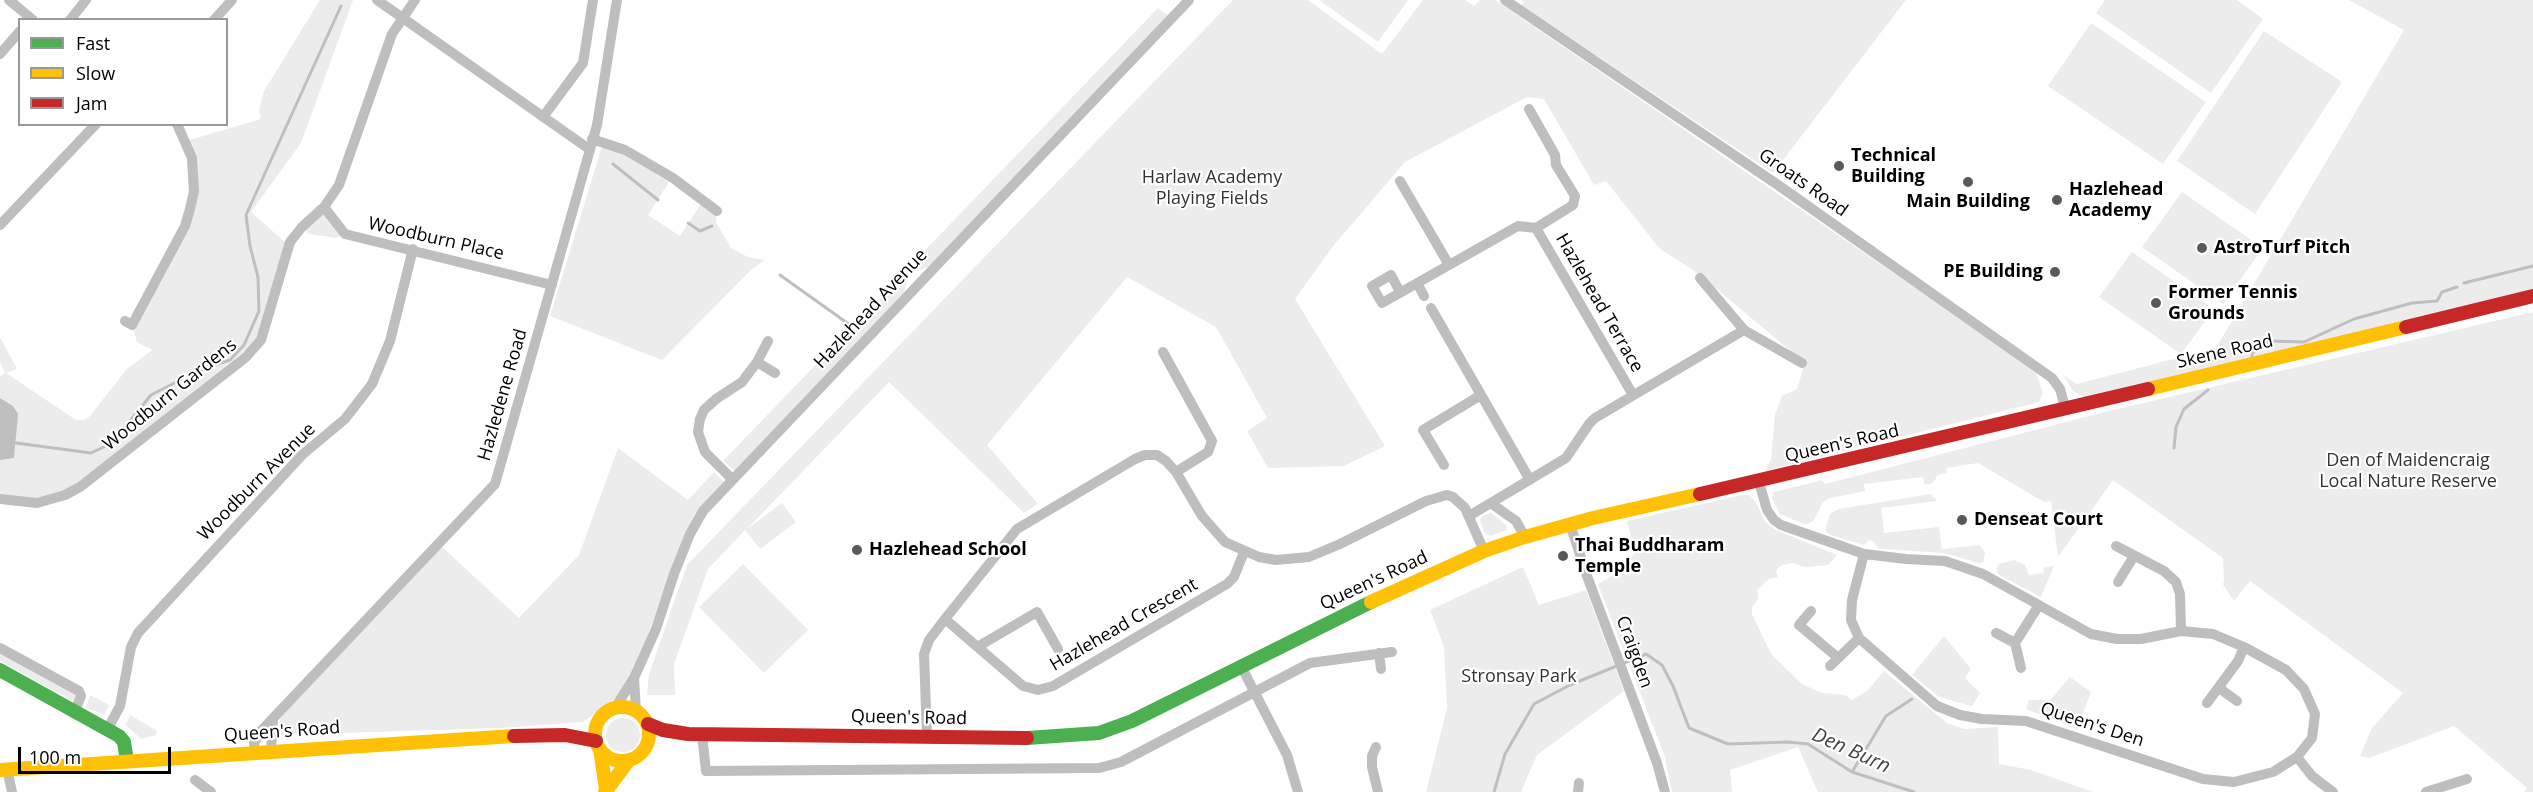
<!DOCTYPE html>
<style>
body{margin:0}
#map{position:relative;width:2533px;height:792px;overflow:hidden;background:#fff;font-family:"Open Sans",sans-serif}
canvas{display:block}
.legend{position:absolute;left:18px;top:18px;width:210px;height:108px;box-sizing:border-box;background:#fff;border:2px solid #999;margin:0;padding:8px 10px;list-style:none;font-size:18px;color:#000}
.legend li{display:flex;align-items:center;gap:12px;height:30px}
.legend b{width:30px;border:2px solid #999}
.scale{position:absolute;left:18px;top:747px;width:153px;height:27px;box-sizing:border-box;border:3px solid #000;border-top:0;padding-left:8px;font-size:18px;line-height:21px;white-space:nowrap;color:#000;-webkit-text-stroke:4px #fff;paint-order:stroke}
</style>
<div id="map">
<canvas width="2533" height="792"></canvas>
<ul class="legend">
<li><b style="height:8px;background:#4caf50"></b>Fast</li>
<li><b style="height:8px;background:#ffc107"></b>Slow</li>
<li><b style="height:8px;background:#c62828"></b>Jam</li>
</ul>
<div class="scale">100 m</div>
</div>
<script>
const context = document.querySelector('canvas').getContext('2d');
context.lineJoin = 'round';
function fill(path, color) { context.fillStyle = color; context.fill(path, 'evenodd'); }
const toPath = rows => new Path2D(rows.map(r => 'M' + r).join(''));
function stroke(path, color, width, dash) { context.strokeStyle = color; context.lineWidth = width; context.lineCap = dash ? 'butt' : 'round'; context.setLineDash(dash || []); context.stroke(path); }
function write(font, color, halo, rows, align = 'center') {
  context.font = font + ' "Open Sans",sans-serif'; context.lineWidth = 4.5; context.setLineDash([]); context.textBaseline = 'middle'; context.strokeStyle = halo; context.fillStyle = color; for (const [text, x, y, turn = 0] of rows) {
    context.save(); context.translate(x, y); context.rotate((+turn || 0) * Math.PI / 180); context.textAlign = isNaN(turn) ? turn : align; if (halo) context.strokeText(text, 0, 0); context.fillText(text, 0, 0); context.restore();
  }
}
fill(toPath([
 [320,0,353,0,301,143,251,212,285,242,260,331,253,344,77,484,61,492,34,499,0,494,0,376,5,373,0,362,0,337,17,369,6,373,76,420,83,420,89,417,127,369,152,350,137,342,132,325,190,209,186,141,261,119,259,110,264,91],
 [1233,0,1308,0,1382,54,1423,0,1465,0,1474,6,1480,0,1495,0,2000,346,2036,373,2043,393,2039,402,1765,471,1771,460,1775,415,1782,396,1797,389,1805,363,1700,275,1659,248,1606,181,1594,185,1544,99,1527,97,1405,162,1334,245,1295,299,1385,446,1344,466,1268,468,1247,431,1267,418,1216,327,1127,277,987,445,1038,504,1024,513,889,382,747,529,782,503,796,522,760,549,745,530,708,569,674,664,675,695,647,695,649,674,687,565],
 [1319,0,1408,0,1378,42],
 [1521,0,1906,0,1773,173,1521,5,1524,2],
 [2105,0,2237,0,2263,19,2211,93,2096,13],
 [2349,0,2533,0,2533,290,2087,399,2073,391,2063,375,2077,384,2216,348,2404,30],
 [1158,8,1170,17,928,267,918,271,909,267],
 [2091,23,2206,102,2163,164,2048,86],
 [2264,31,2342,82,2255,214,2177,161],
 [603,143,669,182,648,215,680,236,702,202,717,211,716,222,731,248,748,257,765,260,752,269,662,360,550,316],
 [2182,192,2263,248,2223,304,2142,247],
 [324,207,345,234,336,238,309,234,302,227],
 [2132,252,2214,309,2181,354,2099,297],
 [903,274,907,281,904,292,735,471,723,461],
 [2533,312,2533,792,2525,792,2527,788,2454,726,2369,758,2360,756,2372,728,2403,693,2250,581,2234,601,2222,583,2224,583,2223,558,2113,480,2058,557,2051,501,2044,502,1978,463,1946,468,1947,473,1937,475,1935,480,1931,484,1924,484,1923,477,1864,484,1865,491,1830,498,1823,502,1814,520,1806,525,1780,514,1772,498,1774,492,1822,480,1825,484,2105,412],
 [618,448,688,500,714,472,724,482,695,514,686,533,627,690,583,722,500,728,278,735,280,718,442,547,519,618,579,555],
 [1931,494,1937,501,1881,508,1884,533,1939,527,1942,549,1980,545,1985,553,1983,562,1979,563,1944,553,1883,549,1878,548,1873,541,1869,540,1864,545,1830,535,1826,531,1826,527,1830,514,1839,509],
 [1742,495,1749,495,1755,501,1766,523,1776,530,1837,555,1828,565,1805,567,1792,563,1782,565,1776,570,1778,577,1769,579,1757,590,1758,599,1752,607,1752,614,1771,654,1802,684,1822,693,1845,695,1852,700,1867,691,1884,671,1947,723,1964,729,1998,727,1999,764,2031,770,2093,792,1818,792,1798,747,1730,770,1732,792,1672,792,1665,757,1598,584,1624,569,1635,552,1627,521],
 [1491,513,1506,525,1507,530,1490,536,1485,533,1480,520,1482,516],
 [2014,560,2025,565,2029,575,2044,573,2043,568,2054,566,2041,597,1999,575,1997,571,1998,564],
 [743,564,808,630,764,673,699,607],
 [1523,567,1539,605,1586,590,1624,691,1537,755,1521,792,1426,792,1447,708,1444,647,1430,610],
 [1944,636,1971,669,1965,678,1980,693,1972,706,1939,697,1912,675],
 [0,653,75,694,76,698,71,700,0,661],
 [2070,677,2091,692,2077,729,2026,709,2029,700,2050,700],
 [90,695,109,705,104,715,86,707],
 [130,715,157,731,156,735,141,739,126,725],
 '606 735a17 17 0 1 1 34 0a17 17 0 1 1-34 0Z'
]), '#ececec');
fill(toPath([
 [0,398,13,406,18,414,14,458,0,460]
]), '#bfbfbf');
stroke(toPath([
 [613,164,658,200],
 [688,223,700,231,712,226],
 [780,275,850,325],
 [2464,283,2533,266],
 [2252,358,2252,352,2262,349,2269,341,2304,342,2354,319,2412,303,2437,301,2442,292,2457,287],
 [16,443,91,453,112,443,151,395,200,370,230,360,244,345,259,311,258,277,250,246,246,215,341,6],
 [2174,448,2176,427,2184,409,2208,390],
 [1852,772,1886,716,1912,699],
 [1494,792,1505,754,1534,704,1570,685,1646,654,1662,665,1673,686,1689,728,1728,744,1788,742,1808,744,1852,772,1914,792]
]), '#bfbfbf', 3);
stroke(toPath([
 [9,0,33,20],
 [377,0,589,149],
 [1505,0,1778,185,2052,378,2060,389,2065,407],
 [70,20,86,0],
 [214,20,232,0],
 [0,54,20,31],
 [543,117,583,63,593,0],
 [592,139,625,150,673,178,717,211],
 [1400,181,1449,265],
 [324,207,345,234,552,285],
 [0,225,96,124],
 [1536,228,1633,395],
 [1700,278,1744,330,1802,363],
 [1417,283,1424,296],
 [1400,292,1391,275,1372,286,1382,303,1449,265,1518,226,1536,228,1573,205,1575,196,1556,165,1555,155,1529,109],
 [1431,308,1530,480],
 [125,321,132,325,185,226,190,209,194,191,192,158,177,124],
 [1163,352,1212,441,1208,452,1176,472],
 [757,362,775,373],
 [1444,465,1423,430,1481,395],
 [732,479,705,452,698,432,700,419,704,410,716,399,742,382,757,362,768,341],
 [1759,482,1767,510,1774,520,1781,525,1864,554,1906,559,1945,561,1983,574,2091,634,2117,639,2141,639,2181,631,2213,634,2244,647,2286,670,2304,689,2315,714,2312,738,2297,757,2273,772,2234,782,2203,779,2026,721,1982,719,1960,715,1937,706,1859,638,1851,620,1852,600,1864,554],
 [0,499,37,503,65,495,80,487,246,357,261,340,290,242,302,227,324,207,339,185,392,34,415,0],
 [1492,504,1516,521,1525,537],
 [1469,516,1566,458,1589,424,1595,418,1744,330],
 [1570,524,1587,576,1657,763,1665,792],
 [2116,546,2164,571,2176,582,2180,594,2181,631],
 [2118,582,2134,556],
 [1811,611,1799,625,1837,657],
 [945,619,1023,686,1038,690,1053,686,1227,584,1234,577,1244,552],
 [1996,633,2015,643],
 [979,646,1037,612,1058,649],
 [0,648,79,691,81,696,75,711],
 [1379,653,1381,669],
 [1241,666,1287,755,1298,792],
 [1830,666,1859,638],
 [2021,668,2015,643,2039,605],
 [634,678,636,710],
 [2219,688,2237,701],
 [2207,703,2238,661,2244,647],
 [615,708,634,678,656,629,674,574,690,534,703,511,1189,0],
 [108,728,120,706,131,647,138,633,302,455,345,419,372,384,390,341,413,249],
 [702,734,706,771,1099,768,1121,762,1310,663,1392,652],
 [927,737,924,654,929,640,945,619,1017,529,1135,459,1145,455,1157,455,1166,461,1176,472,1202,516,1225,542,1259,557,1276,560,1309,557,1340,544,1426,501,1447,495,1453,497,1465,508,1484,551],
 [1376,747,1372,756,1372,767,1378,792],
 [271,751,273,720],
 [255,752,254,743,260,732,495,484,597,125,617,0],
 [2297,757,2312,776,2333,792],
 [7,769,12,792],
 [195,780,211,792],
 [1578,792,1579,783],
 [2426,792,2467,779]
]), '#bebebe', 10);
stroke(toPath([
 [0,670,119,736,124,742,127,761],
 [1027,738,1099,733,1132,721,1371,602]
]), '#4caf50', 14);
stroke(toPath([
 [2148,389,2406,327],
 [1371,602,1484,551,1525,537,1593,518,1700,494],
 '595 734a27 27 0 1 1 54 0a27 27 0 1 1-54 0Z',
 [600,749,606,789],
 [0,770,514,736],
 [605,792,629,760]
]), '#ffc107', 14);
stroke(toPath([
 [2406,327,2533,296],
 [1700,494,2148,389],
 [648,724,663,730,688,734,1027,738],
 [514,736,565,735,596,741]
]), '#c62828', 14);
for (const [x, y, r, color] of [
 [1839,166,6,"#595959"],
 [1968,182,6,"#595959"],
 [2057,200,6,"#595959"],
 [2202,248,6,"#595959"],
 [2055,272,6,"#595959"],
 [2156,303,6,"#595959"],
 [1962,520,6,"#595959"],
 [857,550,6,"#595959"],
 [1563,556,6,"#595959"]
]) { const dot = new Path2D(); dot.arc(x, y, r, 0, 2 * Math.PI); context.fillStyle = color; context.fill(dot); stroke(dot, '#fff', 2); }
write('bold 18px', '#000', '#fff', [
 ["Technical",1851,156],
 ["Building",1851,177],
 ["Hazlehead",2069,190],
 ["Academy",2069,211],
 ["Main Building",1968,202,"center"],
 ["AstroTurf Pitch",2214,248],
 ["PE Building",2043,272,"right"],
 ["Former Tennis",2168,293],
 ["Grounds",2168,314],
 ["Denseat Court",1974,520],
 ["Thai Buddharam",1575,546],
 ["Temple",1575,567],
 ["Hazlehead School",869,550]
], 'left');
write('18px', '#333', '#fff', [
 ["Harlaw Academy",1212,178],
 ["Playing Fields",1212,199],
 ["Den of Maidencraig",2408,461],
 ["Local Nature Reserve",2408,482],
 ["Stronsay Park",1519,677]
]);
write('18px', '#000', '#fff', [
 ["Groats Road",1803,183,35],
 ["Woodburn Place",436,239,13],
 ["Hazlehead Terrace",1599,303,60],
 ["Hazlehead Avenue",871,309,-47],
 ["Skene Road",2225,352,-13],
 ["Woodburn Gardens",170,395,-39],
 ["Hazledene Road",503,395,-74],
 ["Queen's Road",1842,444,-13],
 ["Woodburn Avenue",257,482,-45],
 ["Queen's Road",1374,581,-25],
 ["Hazlehead Crescent",1124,625,-30],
 ["Craigden",1634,652,70],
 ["Queen's Road",909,718,1],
 ["Queen's Den",2092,725,18],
 ["Queen's Road",282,732,-4]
]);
write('italic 20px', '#444', '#fff', [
 ["Den Burn",1851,751,24]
]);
</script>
